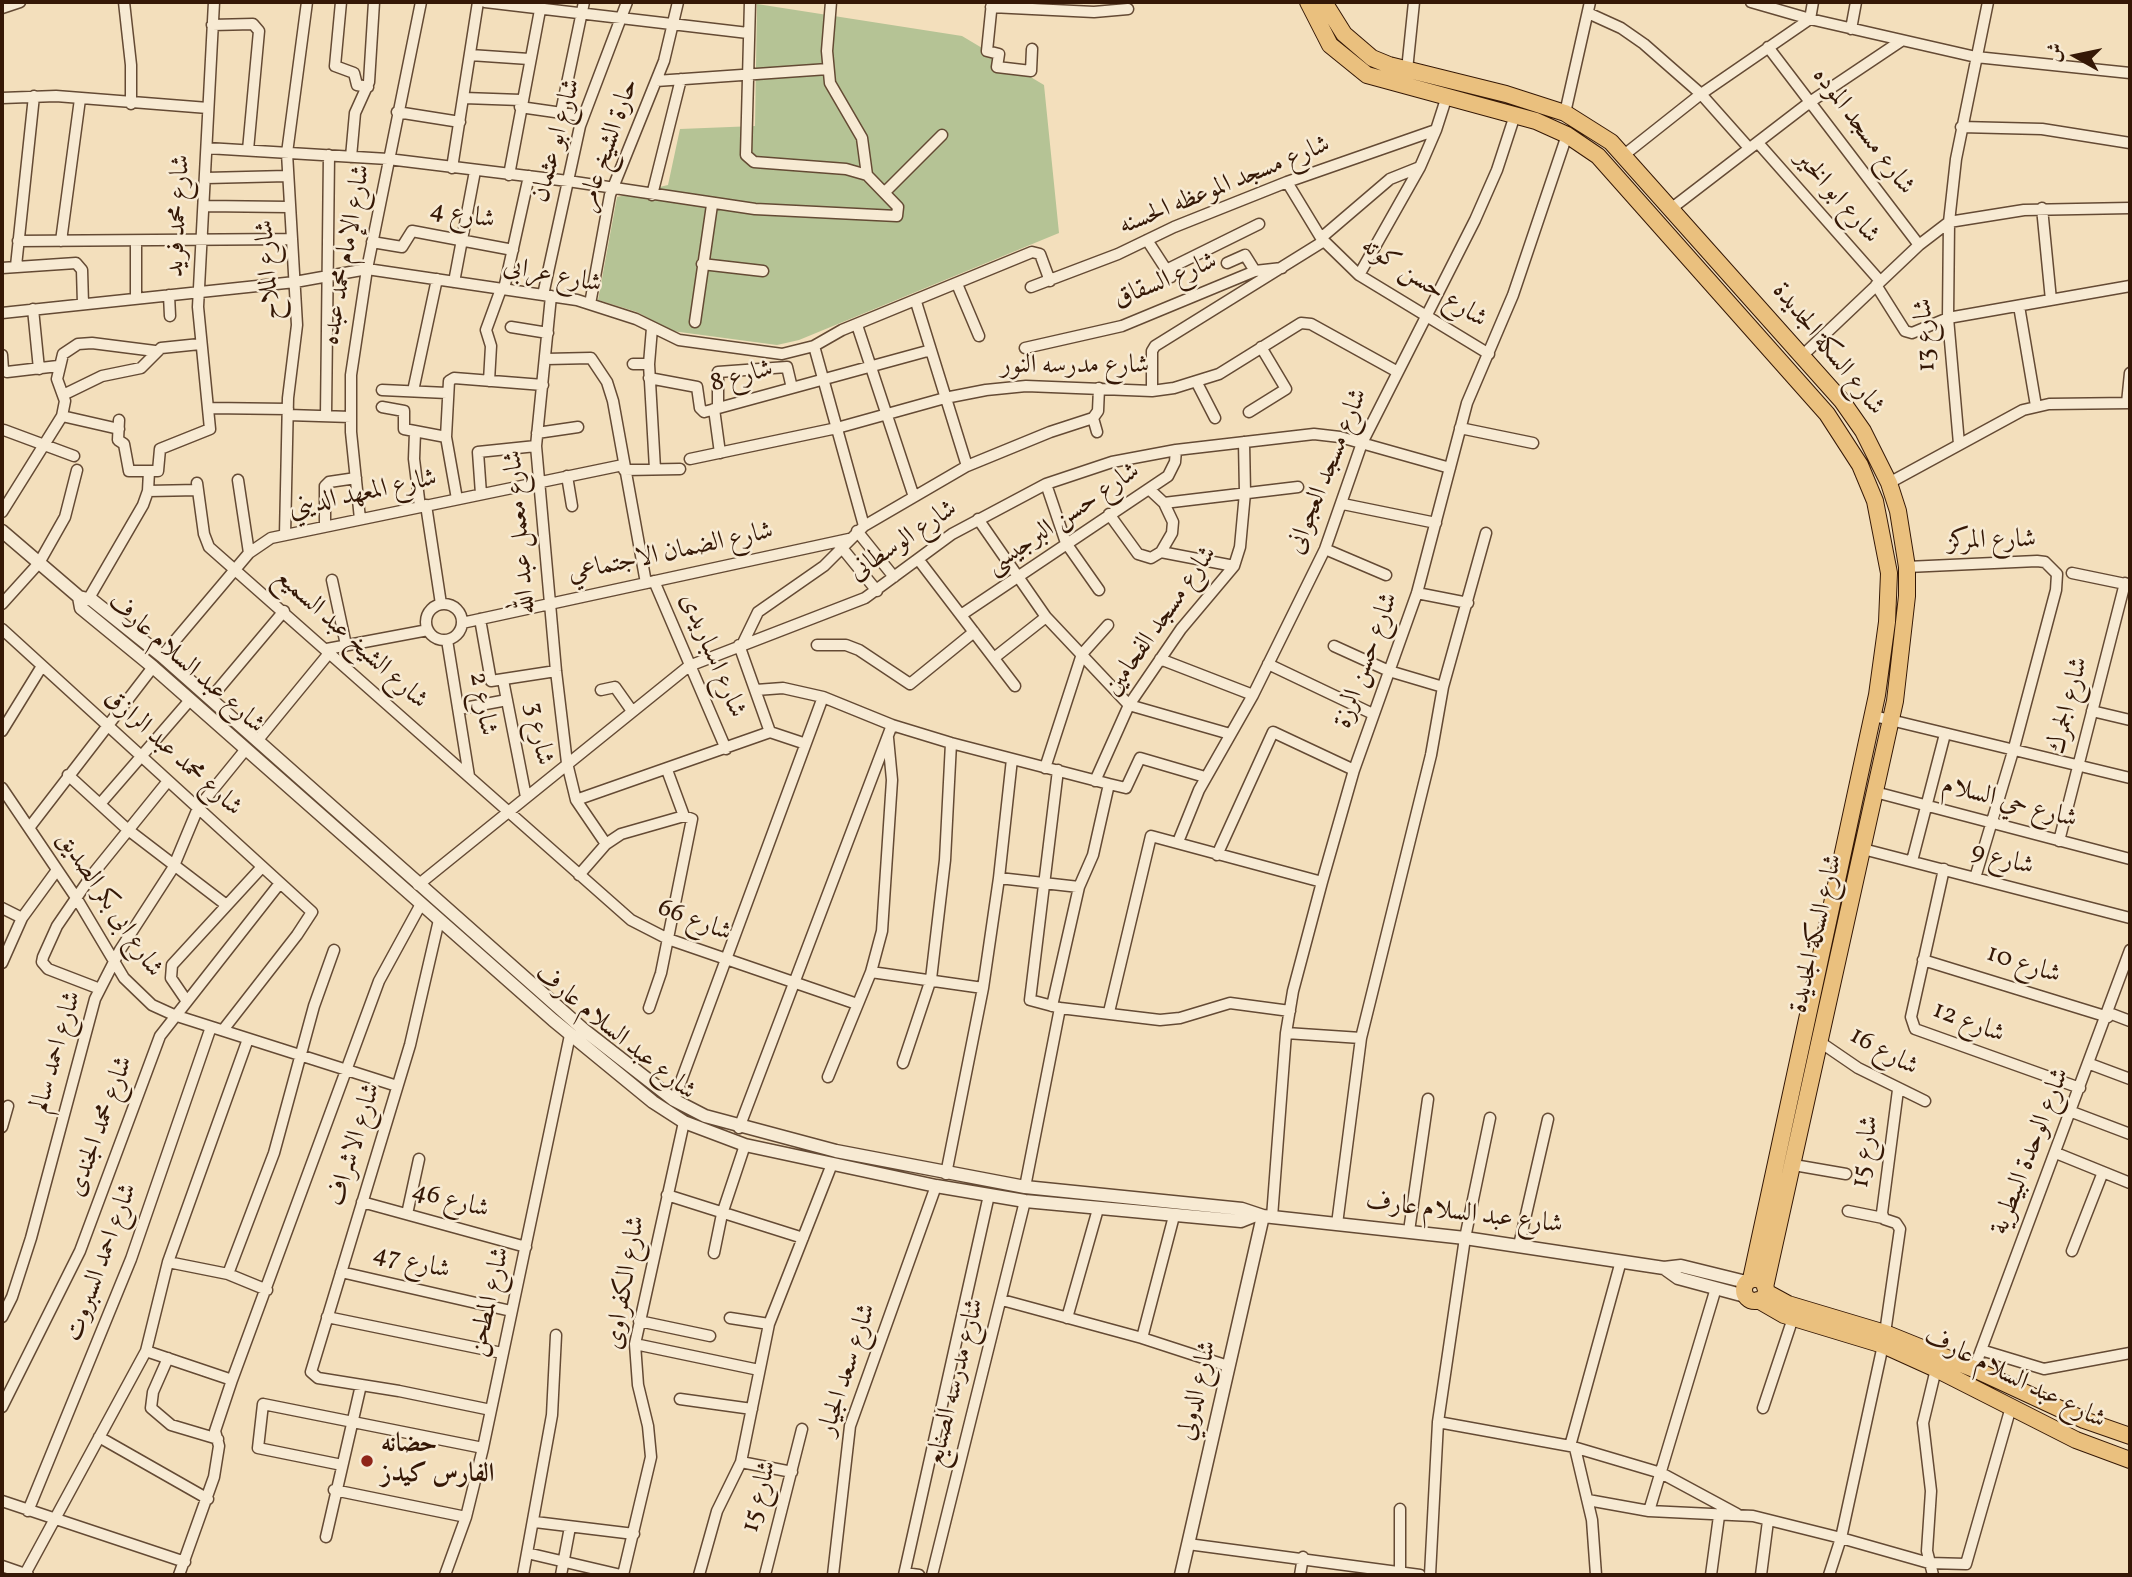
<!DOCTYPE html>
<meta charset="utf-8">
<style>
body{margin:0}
#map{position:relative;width:2132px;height:1577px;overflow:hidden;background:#f3dfbc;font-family:Vollkorn,Amiri,serif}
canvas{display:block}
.frame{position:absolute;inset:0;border:4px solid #351806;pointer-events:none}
.north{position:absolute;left:2041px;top:21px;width:70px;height:70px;-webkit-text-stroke:5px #f7ead3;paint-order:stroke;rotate:279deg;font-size:19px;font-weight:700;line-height:28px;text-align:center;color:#351806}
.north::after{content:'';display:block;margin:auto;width:24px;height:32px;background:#351806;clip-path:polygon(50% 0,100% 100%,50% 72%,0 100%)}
</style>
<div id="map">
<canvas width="2132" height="1577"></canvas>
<div class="frame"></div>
<div class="north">ش</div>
</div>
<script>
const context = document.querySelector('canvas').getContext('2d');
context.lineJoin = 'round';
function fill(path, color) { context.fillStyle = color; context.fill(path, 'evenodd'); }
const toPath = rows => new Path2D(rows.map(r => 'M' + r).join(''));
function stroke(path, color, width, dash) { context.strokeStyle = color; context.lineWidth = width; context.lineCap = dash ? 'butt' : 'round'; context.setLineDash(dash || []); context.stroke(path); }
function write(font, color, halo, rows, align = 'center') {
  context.font = font + ' Vollkorn,Amiri,serif'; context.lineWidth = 5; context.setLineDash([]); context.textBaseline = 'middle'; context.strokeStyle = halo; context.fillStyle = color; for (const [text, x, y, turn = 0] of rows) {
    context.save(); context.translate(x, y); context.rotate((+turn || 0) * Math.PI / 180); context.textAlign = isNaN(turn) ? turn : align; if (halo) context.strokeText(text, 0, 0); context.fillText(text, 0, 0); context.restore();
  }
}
fill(toPath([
 [757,4,962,36,1044,85,1059,233,799,340,777,345,672,331,637,312,598,300,617,197,668,185,680,129,755,126]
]), '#b5c395');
const minor = toPath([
 [124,2,131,65,131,104],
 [341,2,335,66,354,73,357,85,368,87],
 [485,2,748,33],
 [831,2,827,51,830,83,862,138,867,175],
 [992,2,987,51,999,54,997,67,1031,71,1032,49],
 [1751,2,1810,19,1976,57,2130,73],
 [991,7,1094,12,1128,9],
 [2,8,20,2],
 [1588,13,1621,28,1644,44,1701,94,1749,148],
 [212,25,253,24,259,31,248,150],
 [1851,29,1856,2],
 [1768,47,1919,245],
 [470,55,529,59],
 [1407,70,1414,2],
 [656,81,828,69],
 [2,98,56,96,208,108],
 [464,98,521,100],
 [520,107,583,116],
 [397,112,460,122],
 [561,112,584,2],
 [1565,113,1590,2],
 [1961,127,2042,129,2130,143],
 [1759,144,1880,281],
 [207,148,388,159,568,181,755,209,897,216,898,207,867,175,846,169,754,162,746,155,750,2],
 [1624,155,1701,94,1810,19,1813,2],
 [351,157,355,113,369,82,374,2],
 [452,168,478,2],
 [509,175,540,10],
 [206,178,287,176],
 [1287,182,1321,238,1359,275,1489,354],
 [886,191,942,135],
 [652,195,681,79],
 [205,206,288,207],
 [1672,208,1810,102,1901,41],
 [2042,208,2051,300],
 [1321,238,1390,179,1420,167],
 [1147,240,1171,277],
 [18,241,291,239],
 [61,241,80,99],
 [372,242,402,247,412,231,513,250],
 [1227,263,1245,255,1255,271],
 [702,264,763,271],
 [16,266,34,96],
 [2,268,76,263,82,270,83,304],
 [1166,270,1259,224],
 [1359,275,1420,167,1436,130,1446,99],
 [454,282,475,171],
 [957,284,979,336],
 [1876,285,1905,331,1912,333,1948,318,2130,286],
 [1031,287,1118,254,1174,227,1287,182,1436,130],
 [504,289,529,176],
 [169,295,170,316],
 [543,295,580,126,627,2],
 [551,296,536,446,556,671,567,763,576,800,606,844],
 [136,299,136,241],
 [916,302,967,466],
 [590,304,610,195,664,61,678,2],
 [2019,306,2036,406],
 [33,309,39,369],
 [2,313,295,282,367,269,577,300,636,319,679,340,782,354,814,346,842,330,1032,252,1040,254,1050,281],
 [695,322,712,205],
 [857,325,913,494],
 [511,327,548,333],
 [652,328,649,364,655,469],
 [814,346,864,526],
 [1025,348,1122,326,1255,271,1282,268],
 [2,355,3,370,7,372,58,366],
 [1803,355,1919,245,1949,222,2024,210,2130,208],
 [546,359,591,358,607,382,613,401,646,583],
 [633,364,649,364],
 [649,378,697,387,700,408,704,412,931,350],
 [489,381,491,346,486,330,501,289],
 [1197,383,1215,418],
 [382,390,447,393],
 [413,391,437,279],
 [1152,391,1152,351,1155,346,1324,241],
 [63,395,102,376,141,368,161,348,200,344],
 [2127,403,2130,373],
 [382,407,404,411,404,429,446,437],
 [209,408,288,409],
 [718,408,718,372,787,367,792,388],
 [714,409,720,453],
 [1249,412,1286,389,1261,347],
 [288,415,351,417],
 [62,416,119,429],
 [326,416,329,155],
 [1093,418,1097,432],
 [119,420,118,440,124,444,129,471,158,471,160,449,210,429,198,307,214,2],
 [1460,428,1533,443],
 [4,430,74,456],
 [415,432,414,459,420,507],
 [537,433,578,427],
 [1959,444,1948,318,1949,222,1956,159,1988,2],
 [690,459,837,428,945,398,986,390,1026,386,1152,391,1174,388,1219,374,1301,323,1311,324,1396,371],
 [624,470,680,469],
 [567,476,572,506],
 [238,480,249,553],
 [197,483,204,534,209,547,631,920,668,939,857,1004],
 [1889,483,2023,410,2049,404,2130,403],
 [1046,484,1066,543,1099,590],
 [1149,489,1164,503,1298,487],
 [148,491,198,490],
 [481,494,478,452,536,446],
 [457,499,446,437,449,381,454,378,543,385],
 [1343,504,1436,523],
 [426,505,441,604],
 [2,512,62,416,65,401,57,379,63,354,78,344,92,343,155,351],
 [1109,514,1138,554,1151,558,1161,552,1172,533,1173,522,1164,503],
 [360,519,351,432,351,375,367,269,421,2],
 [978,519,1046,617,1129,705,1230,734],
 [325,526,325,486,329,482,356,478],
 [857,531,894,577],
 [285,535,288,398,297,325,287,153,307,2],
 [838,543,877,591],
 [1325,549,1386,575],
 [1161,552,1234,566],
 [918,559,1015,686],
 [1907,567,2037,561,2045,562,2057,574,2056,590,2014,748,1975,878],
 [2072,573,2130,585],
 [332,580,346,645],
 [654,581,726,749],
 [1417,593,1468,603],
 [89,598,143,505,148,491,149,471],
 '426 622a18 18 0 1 1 36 0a18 18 0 1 1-36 0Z',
 [2,604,39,563,65,517,77,470],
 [961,615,1168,476,1175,462,1176,450],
 [480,619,491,681,556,671],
 [462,623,849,539],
 [2,629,312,912,297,935,223,1030],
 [447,640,469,776],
 [743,643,758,612,824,566,864,526,967,466,1050,432,1093,418,1098,411,1099,388],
 [739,645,770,732],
 [817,645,846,645,859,650,910,684,974,632],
 [1334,646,1389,671,1443,687],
 [327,649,428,630],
 [162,656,249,553,271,538,623,465],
 [994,658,1046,617],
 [1160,659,1253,695],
 [1268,664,1373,714],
 [503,680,526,797],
 [601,690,615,687,632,711],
 [756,690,783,688,823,697],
 [210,699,284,611],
 [459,709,507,700],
 [2092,711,2130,720],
 [1874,716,2130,778],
 [2,731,42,666],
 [257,741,330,652],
 [1045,768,1082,654,1108,625],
 [667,770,684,816],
 [1058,770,1030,1000,1060,1008,1160,1020,1180,1018,1230,1003,1290,1011],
 [68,775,127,829,225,904],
 [1095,781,1129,705,1181,629,1234,566,1240,547,1245,493,1244,442],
 [1109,784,1126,788,1140,758,1205,777],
 [2,788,77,899,124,978,152,1005,174,1015,397,1086],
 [1875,792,2130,859],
 [576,800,770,732,803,743],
 [100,804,190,700],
 [29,828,153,667],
 [2059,841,2125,583],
 [1178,842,1199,790,1253,695,1325,549,1362,443,1475,220,1497,170,1515,115],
 [1863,849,2130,918],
 [1217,855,1273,732,1354,770],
 [1912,861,1945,734],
 [1944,869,1911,1017,1915,1029,2080,1088],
 [579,875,606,844,621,834,684,816,692,819,661,973,649,1008],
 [999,878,1079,887],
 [418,885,689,666,865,598,952,534,1046,484,1112,462,1176,450,1314,434,1340,437,1450,468],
 [2,908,22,918],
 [439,920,410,1045,311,1372,318,1378,399,1391,491,1410],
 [1923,960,2108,1017],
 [2,963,22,918,57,870],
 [871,972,983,988],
 [100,989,48,969,42,962,43,957,57,926,92,875,168,781],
 [186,1000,171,978,172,965,262,867],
 [1109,1012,1151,836,1322,882],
 [2109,1013,2130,1021],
 [1286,1033,1361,1038],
 [1820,1042,1858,1068,1925,1101],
 [903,1063,931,979,945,860,951,743],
 [2090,1064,2130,1079],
 [828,1077,871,972,882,931,892,780,888,738],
 [674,1100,823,697,892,725,951,743,1109,784,1093,855,1079,887,1052,1006],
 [2072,1112,2130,1134],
 [2,1127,8,1106],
 [739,1128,892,725],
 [2056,1153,2130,1183],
 [1794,1165,1846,1174],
 [946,1174,983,988,999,878,1012,759],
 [1025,1187,1060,1008],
 [667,1195,803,1238],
 [362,1202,526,1247],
 [1848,1211,1883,1218],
 [407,1214,419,1159],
 [1272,1217,1286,1033,1293,991,1322,882,1354,770,1417,593,1467,403,1513,295,1567,135],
 [1337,1224,1361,1038,1431,755,1443,687,1486,533],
 [1409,1231,1428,1099],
 [1519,1245,1548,1119],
 [2072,1251,2103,1172],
 [714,1253,722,1214,745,1145],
 [168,1262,228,1274,267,1290],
 [341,1272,511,1311],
 [228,1274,274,1153,314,1006,334,950],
 [1002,1300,1142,1338,1228,1366],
 [2,1317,12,1297,31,1238,95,999,120,950,173,868,198,808,246,749],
 [327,1317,502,1353],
 [730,1318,769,1324],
 [1067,1318,1098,1209],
 [639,1321,710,1336],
 [1885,1333,1900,1229,1896,1223,1884,1219,1882,1213,1898,1090],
 [1142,1338,1174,1216],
 [635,1344,759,1370],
 [1981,1350,2044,1369,2130,1353],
 [146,1351,232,1380],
 [168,1358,153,1392,151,1408,171,1425,218,1439],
 [1974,1369,2130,950],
 [680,1399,752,1409],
 [2,1407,80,1251,160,1036,280,883],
 [1763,1408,1793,1318],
 [1438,1422,1570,1446,1661,1473,1737,1514],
 [99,1437,208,1499],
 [1570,1446,1621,1261],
 [1575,1448,1592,1520,1596,1575],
 [741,1462,792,1472],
 [342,1465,258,1448,263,1404,483,1448],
 [334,1490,466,1517],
 [1588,1500,1649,1511,1753,1516,1841,1538,1883,1345],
 [2,1501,185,1562],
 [1400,1509,1400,1572],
 [28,1511,131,1259,211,1027],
 [1649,1511,1716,1288],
 [535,1522,634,1534],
 [326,1537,361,1385],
 [1188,1544,1420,1575],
 [527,1553,621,1575],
 [2,1566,28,1575],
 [905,1573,919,1575],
 [25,1574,146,1351,168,1262,248,1039],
 [179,1575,214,1477,219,1446,215,1431,232,1380,379,981,421,904],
 [445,1575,466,1517,483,1448,570,1035],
 [523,1575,552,1415,556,1335],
 [561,1575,570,1527],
 [623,1575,651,1457,648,1426,638,1385,635,1344,684,1122],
 [699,1575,717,1511,741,1462,769,1324,832,1164],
 [765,1575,802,1429],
 [833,1575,850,1426,936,1186],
 [904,1575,989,1195],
 [932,1575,1025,1201],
 [1300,1575,1303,1557],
 [1430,1575,1438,1422,1465,1238,1490,1118],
 [1711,1575,1719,1516],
 [1761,1575,1768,1521],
 [1829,1575,1841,1538,1929,1563,1966,1564,2011,1407],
 [1933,1575,1927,1551,1931,1491,1923,1423,1936,1369]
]);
const tertiary = toPath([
 [2,531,79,597,92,600,162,656,584,1030,674,1100,705,1116,836,1151,1025,1187,1242,1209,1263,1216,1465,1238,1664,1268,1681,1266,1746,1282],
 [79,597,81,608,153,667,553,1020,653,1102,684,1122,745,1145,936,1186,1025,1201,1241,1221,1256,1215],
 [1664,1268,1678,1278,1745,1296],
 [1181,1575,1263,1216]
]);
const primary = toPath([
 [1308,2,1330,45,1367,75,1536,121,1567,135,1598,156,1827,414,1860,465,1875,501,1889,573,1887,622,1877,695,1751,1279],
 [1324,2,1344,34,1372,58,1389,65,1506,94,1565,113,1611,142,1842,401,1863,431,1889,483,1898,511,1907,567,1907,596,1895,701,1765,1287],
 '1744 1290a11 11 0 1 1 22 0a11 11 0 1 1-22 0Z',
 [1766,1292,1788,1304,1885,1333,1974,1369,2084,1420,2130,1436],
 [1758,1300,1784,1315,1883,1345,1936,1369,2076,1440,2130,1460]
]);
stroke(minor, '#644a34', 13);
stroke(tertiary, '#644a34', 15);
stroke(primary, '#351806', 18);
stroke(minor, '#f7ead3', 10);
stroke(tertiary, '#f7ead3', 12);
stroke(primary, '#eac07e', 16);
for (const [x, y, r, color] of [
 [367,1461,7,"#8f2418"]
]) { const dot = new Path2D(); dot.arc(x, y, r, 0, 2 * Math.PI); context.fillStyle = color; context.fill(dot); stroke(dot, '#f7ead3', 2.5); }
write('26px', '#351806', '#f7ead3', [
 ["شارع مسجد الموده",1862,132,53],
 ["شارع ابو عثمان",558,141,-75],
 ["حارة الشيخ عامر",610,145,-71],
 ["شارع مسجد الموعظه الحسنه",1225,187,-22],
 ["شارع ابو الخير",1836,198,49],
 ["شارع محمد فريد",180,216,-87],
 ["شارع 4",462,217,10],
 ["شارع الإمام محمد عبده",348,255,-80],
 ["شارع الملاح",270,270,-94],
 ["شارع عرابى",552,277,11],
 ["شارع السقاق",1166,282,-22],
 ["شارع حسن كوته",1423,284,33],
 ["شارع 13",1927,335,-93],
 ["شارع السكة الجديدة",1827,350,51],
 ["شارع مدرسه النور",1075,367],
 ["شارع 8",742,378,-15],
 ["شارع مسجد العجوانى",1329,472,-68],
 ["شارع المعهد الديني",363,495,-12],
 ["شارع حسن البرجيسى",1064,520,-34],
 ["شارع معمل عبد الله",522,532,-95],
 ["شارع الوسطانى",904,542,-34],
 ["شارع المركز",1992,542,-1],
 ["شارع الضمان الاجتماعي",671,554,-12],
 ["شارع مسجد الفحامين",1162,622,-55],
 ["شارع الشيخ عبد السميع",350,640,42],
 ["شارع اسباريدى",711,656,67],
 ["شارع حسن الرزة",1368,661,-70],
 ["شارع عبد السلام عارف",185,665,41],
 ["شارع 2",481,704,80],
 ["شارع الجمرك",2070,706,-76],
 ["شارع 3",537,734,79],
 ["شارع محمد عبد الرازق",172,754,42],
 ["شارع حي السلام",2009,804,15],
 ["شارع 9",2002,861,15],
 ["شارع ابى بكر الصديق",108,905,56],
 ["شارع 66",694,922,21],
 ["شارع السكة الجديدة",1818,934,-77],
 ["شارع 10",2023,966,18],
 ["شارع 12",1968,1024,21],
 ["شارع عبد السلام عارف",614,1034,39],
 ["شارع احمد سالم",58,1052,-74],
 ["شارع 16",1883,1053,29],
 ["شارع محمد الجندى",102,1127,-70],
 ["شارع الاشراف",356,1145,-73],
 ["شارع 15",1867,1152,-82],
 ["شارع الوحدة البيطرية",2032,1152,-69],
 ["شارع 46",450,1202,15],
 ["شارع عبد السلام عارف",1464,1215,7],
 ["شارع احمد السبروت",103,1263,-70],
 ["شارع 47",411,1264,13],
 ["شارع الكفراوى",627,1283,-80],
 ["شارع المطحن",491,1302,-77],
 ["شارع سعد الجيار",849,1370,-72],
 ["شارع عبد السلام عارف",2014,1380,26],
 ["شارع مدرسه الصنايع",957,1383,-76],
 ["شارع الدولي",1199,1391,-77],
 ["شارع 15",761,1497,-75]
]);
write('bold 26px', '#351806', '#f7ead3', [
 ["حضانه",381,1446],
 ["الفارس كيدز",381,1476]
], 'left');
</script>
